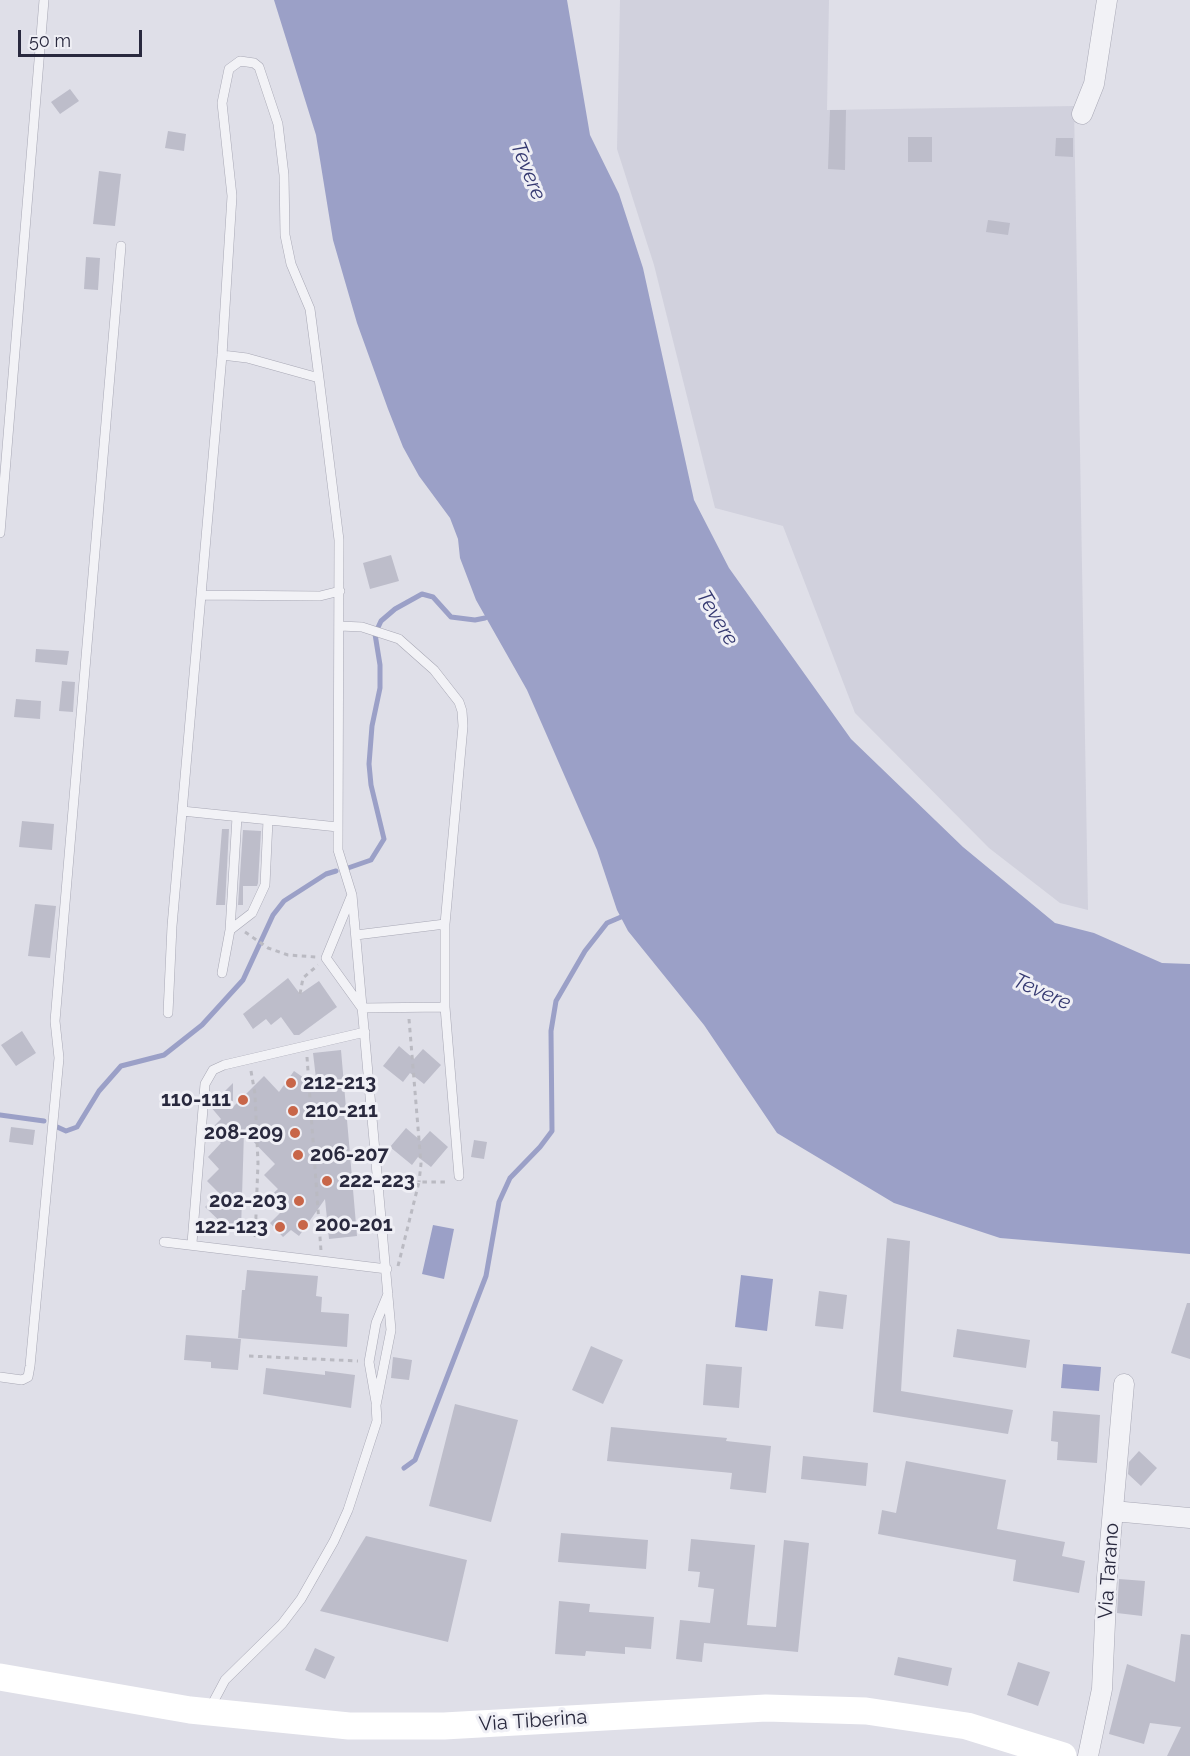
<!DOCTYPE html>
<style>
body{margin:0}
#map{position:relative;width:1190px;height:1756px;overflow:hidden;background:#dfdfe8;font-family:Raleway,sans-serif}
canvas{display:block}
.scale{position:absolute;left:18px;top:30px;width:124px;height:27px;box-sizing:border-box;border:3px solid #29293e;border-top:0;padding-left:8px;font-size:18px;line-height:21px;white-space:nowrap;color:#29293e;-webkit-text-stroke:4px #efeff5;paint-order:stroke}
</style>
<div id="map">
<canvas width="1190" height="1756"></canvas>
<div class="scale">50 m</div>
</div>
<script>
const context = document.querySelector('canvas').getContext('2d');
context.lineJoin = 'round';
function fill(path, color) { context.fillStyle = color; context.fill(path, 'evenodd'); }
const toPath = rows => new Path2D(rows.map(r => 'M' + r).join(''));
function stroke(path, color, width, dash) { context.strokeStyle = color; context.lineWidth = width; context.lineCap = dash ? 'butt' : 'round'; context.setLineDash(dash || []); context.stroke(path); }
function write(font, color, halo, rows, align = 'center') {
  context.font = font + ' Raleway,sans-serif'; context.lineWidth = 6; context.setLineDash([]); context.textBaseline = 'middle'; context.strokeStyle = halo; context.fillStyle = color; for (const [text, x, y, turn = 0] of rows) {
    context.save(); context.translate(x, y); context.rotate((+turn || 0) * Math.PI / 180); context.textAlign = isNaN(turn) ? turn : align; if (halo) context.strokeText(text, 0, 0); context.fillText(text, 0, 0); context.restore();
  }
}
fill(toPath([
 [620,0,829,0,827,110,1074,106,1088,910,1060,903,989,848,855,713,783,526,715,508,654,265,617,149]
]), '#d1d1dd');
fill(toPath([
 [274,0,567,0,590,135,619,194,643,268,694,500,729,568,851,739,963,847,1055,923,1094,933,1162,963,1190,964,1190,1254,1000,1238,894,1203,777,1133,704,1025,628,931,617,910,597,850,527,690,476,600,460,558,458,539,450,518,419,476,403,447,388,409,357,323,333,240,316,135],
 [433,1225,454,1229,444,1279,422,1274],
 [741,1275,773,1279,767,1331,735,1327],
 [1063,1364,1101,1367,1099,1391,1061,1388]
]), '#9ba0c7');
stroke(toPath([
 [348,868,371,860,384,839,371,785,369,764,372,726,380,688,380,665,375,634,381,621,395,609,422,594,433,597,451,617,475,620,485,618],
 [0,1115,44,1121],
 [55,1126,66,1131,77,1127,99,1091,121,1066,164,1055,202,1025,243,980,273,915,284,901,326,874,336,871],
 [404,1468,415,1460,486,1276,499,1202,510,1178,540,1147,552,1131,551,1031,556,1001,585,951,607,923,621,917]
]), '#9ba0c7', 5);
fill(toPath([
 [70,89,79,101,60,114,51,102],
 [830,110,846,110,845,170,828,169],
 [168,131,186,134,184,151,165,148],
 [908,137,932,137,932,162,908,162],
 [1056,138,1073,138,1073,157,1055,156],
 [99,171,121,174,115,226,93,224],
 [988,220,1010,223,1008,235,986,232],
 [86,257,100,258,98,290,84,289],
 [391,555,399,581,370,589,363,563],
 [36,649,69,651,67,665,35,662],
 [62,681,75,682,73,712,59,711],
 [16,699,41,701,40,719,14,717],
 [22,821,54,824,52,850,19,847],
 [222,829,229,829,225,905,216,905],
 [243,830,261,831,258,883,257,886,243,886,243,905,238,905],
 [35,904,56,906,50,958,28,956],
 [288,978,300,994,319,981,337,1007,299,1035,294,1035,281,1017,271,1025,266,1019,253,1029,243,1014],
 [22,1031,36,1053,16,1066,1,1045],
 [399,1046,414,1059,423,1049,441,1065,424,1084,410,1073,403,1082,383,1066],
 [341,1050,357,1236,329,1239,325,1199,299,1236,291,1230,283,1237,270,1223,280,1213,267,1199,278,1189,264,1175,275,1164,244,1132,241,1229,227,1228,205,1207,219,1193,207,1181,219,1169,208,1157,221,1143,209,1131,221,1119,210,1106,233,1083,233,1107,264,1076,279,1092,294,1071,317,1087,313,1053],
 [11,1127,35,1130,33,1145,9,1142],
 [406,1128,421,1141,430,1131,448,1147,431,1167,418,1157,412,1165,390,1147],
 [474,1140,487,1142,484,1159,471,1157],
 [887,1238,910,1241,901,1391,1013,1410,1008,1434,873,1412],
 [247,1270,318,1276,316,1296,322,1297,321,1312,349,1314,347,1347,238,1338,242,1290,245,1290],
 [819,1291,847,1295,843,1329,815,1326],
 [1187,1303,1190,1303,1190,1359,1171,1353],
 [957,1329,1030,1340,1026,1368,953,1357],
 [186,1335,241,1339,238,1370,211,1368,211,1362,184,1360],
 [591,1346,623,1360,603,1404,572,1390],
 [393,1357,412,1360,409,1380,391,1378],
 [706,1364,742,1367,739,1408,703,1405],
 [266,1368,325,1375,325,1371,355,1375,351,1408,263,1394],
 [455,1404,518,1420,491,1522,429,1506],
 [1053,1411,1100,1415,1097,1463,1057,1460,1058,1442,1051,1441],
 [611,1427,727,1438,726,1441,771,1446,766,1493,730,1489,732,1473,607,1461],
 [1139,1451,1157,1468,1141,1486,1128,1474,1129,1462],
 [803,1456,868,1463,866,1486,801,1479],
 [906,1461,1006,1480,997,1529,1065,1542,1062,1556,1085,1561,1079,1593,1013,1581,1016,1560,878,1534,882,1510,896,1513],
 [561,1533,648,1540,646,1569,558,1562],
 [366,1536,467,1560,448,1642,320,1611],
 [691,1539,755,1545,747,1625,776,1627,784,1540,809,1543,798,1652,704,1643,702,1662,676,1659,680,1620,710,1623,714,1589,698,1587,700,1572,688,1571],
 [1119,1579,1145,1581,1142,1616,1117,1613],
 [559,1601,590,1604,589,1612,654,1617,651,1649,625,1647,625,1654,586,1651,585,1656,555,1654],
 [1181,1634,1190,1635,1190,1756,1167,1756,1181,1727,1150,1723,1144,1744,1109,1734,1127,1664,1175,1682],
 [315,1648,335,1657,325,1679,305,1670],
 [898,1657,952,1668,948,1686,894,1675],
 [1018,1662,1050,1672,1038,1706,1007,1695]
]), '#bdbdca');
const service = toPath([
 [0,533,44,0],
 [201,595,320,596,340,591],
 [340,626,362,627,399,639,434,670,459,702,462,711,463,726,445,924,445,1007,459,1176],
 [182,811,338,827],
 [351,897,326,958,362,1008,445,1007],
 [230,930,237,817],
 [356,935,445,924],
 [222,973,230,930,252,913,265,885,268,820],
 [168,1013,172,926,222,355,232,196,222,103,229,69,240,61,254,63,259,67,278,124,284,175,285,235,291,264,310,309,319,378],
 [164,1242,387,1269],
 [192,1243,205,1084,213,1070,224,1065,365,1032],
 [0,1377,22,1380,28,1377,30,1366,59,1058,55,1021,121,246],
 [376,1402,369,1362,376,1323,388,1294],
 [209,1710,225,1680,282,1624,301,1599,334,1541,348,1510,377,1421,376,1405,391,1330,352,895,338,850,339,540,319,378,247,358,222,355]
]);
const minor = toPath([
 [1082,114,1094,84,1107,0],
 [1113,1511,1190,1518],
 [1088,1756,1102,1689,1107,1578,1124,1384]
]);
stroke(service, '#a8a8b5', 10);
stroke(minor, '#a8a8b5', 21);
stroke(toPath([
 [245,932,268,948,288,955,316,957],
 [300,994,303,978,318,965],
 [409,1019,421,1164,419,1182],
 [307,1057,321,1251],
 [251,1071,255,1094,258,1163,255,1241],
 [398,1266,419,1182,449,1182],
 [249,1356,358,1361]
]), '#babac2', 3, [4.5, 4.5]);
stroke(service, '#f2f2f6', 9);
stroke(minor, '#f2f2f6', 20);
stroke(toPath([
 [0,1677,190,1710,349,1726,444,1726,766,1708,866,1711,967,1726,1063,1756]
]), '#fff', 27);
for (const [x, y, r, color] of [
 [291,1083,6,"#c86649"],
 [243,1100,6,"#c86649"],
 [293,1111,6,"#c86649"],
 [295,1133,6,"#c86649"],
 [298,1155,6,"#c86649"],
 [327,1181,6,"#c86649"],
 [299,1201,6,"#c86649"],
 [303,1225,6,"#c86649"],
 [280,1227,6,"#c86649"]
]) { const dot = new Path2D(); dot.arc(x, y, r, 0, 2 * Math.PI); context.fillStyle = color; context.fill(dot); stroke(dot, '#efeff5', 2); }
write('bold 20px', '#29293e', '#efeff5', [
 ["212-213",303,1083],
 ["110-111",231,1100,"right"],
 ["210-211",305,1111],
 ["208-209",283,1133,"right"],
 ["206-207",310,1155],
 ["222-223",339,1181],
 ["202-203",287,1201,"right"],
 ["200-201",315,1225],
 ["122-123",268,1227,"right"]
], 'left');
write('20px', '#29293e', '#efeff5', [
 ["Via Tarano",1109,1571,-86],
 ["Via Tiberina",533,1721,-4]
]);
write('italic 21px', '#353971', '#efeff5', [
 ["Tevere",528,171,68],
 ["Tevere",717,618,59],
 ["Tevere",1042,992,24]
]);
</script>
